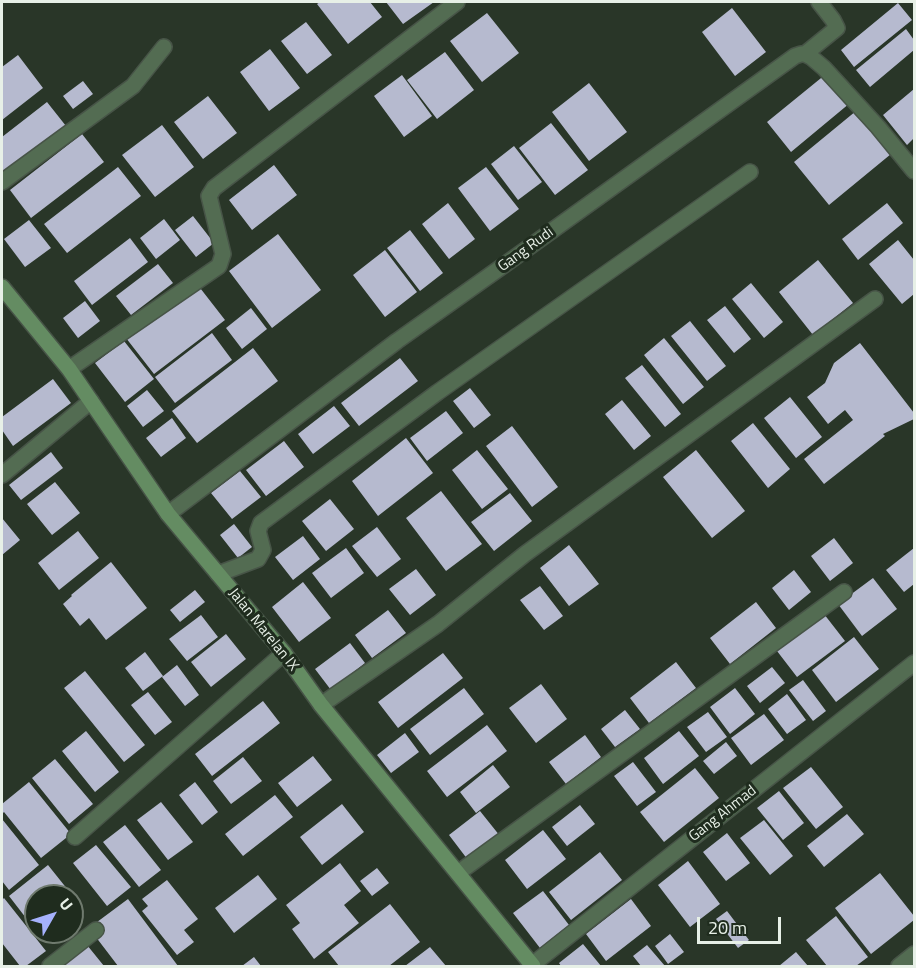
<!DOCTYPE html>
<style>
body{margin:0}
#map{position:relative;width:916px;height:968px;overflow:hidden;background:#293628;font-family:"Titillium Web",sans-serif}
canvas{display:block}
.frame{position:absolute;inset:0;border:3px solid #e7f0e7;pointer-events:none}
.north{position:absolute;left:24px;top:884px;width:60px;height:60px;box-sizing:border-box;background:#1f2c1e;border:2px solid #6f7a6e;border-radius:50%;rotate:51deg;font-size:16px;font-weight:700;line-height:24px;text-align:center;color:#e7f0e7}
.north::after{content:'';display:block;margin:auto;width:21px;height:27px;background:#a5b1fc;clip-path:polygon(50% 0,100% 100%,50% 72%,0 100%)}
.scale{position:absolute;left:697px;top:917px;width:84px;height:27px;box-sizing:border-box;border:3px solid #e7f0e7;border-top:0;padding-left:8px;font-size:18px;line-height:21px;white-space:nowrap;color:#e7f0e7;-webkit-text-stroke:4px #1f2c1e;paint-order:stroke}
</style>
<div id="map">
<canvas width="916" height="968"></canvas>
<div class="frame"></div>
<div class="north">U</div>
<div class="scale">20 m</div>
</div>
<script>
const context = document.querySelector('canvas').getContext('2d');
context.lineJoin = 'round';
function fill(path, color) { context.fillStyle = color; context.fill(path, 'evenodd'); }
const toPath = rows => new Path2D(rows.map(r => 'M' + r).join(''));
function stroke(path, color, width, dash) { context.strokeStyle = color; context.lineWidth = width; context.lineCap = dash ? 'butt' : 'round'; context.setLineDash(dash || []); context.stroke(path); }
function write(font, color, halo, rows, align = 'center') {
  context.font = font + ' "Titillium Web",sans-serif'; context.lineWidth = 6; context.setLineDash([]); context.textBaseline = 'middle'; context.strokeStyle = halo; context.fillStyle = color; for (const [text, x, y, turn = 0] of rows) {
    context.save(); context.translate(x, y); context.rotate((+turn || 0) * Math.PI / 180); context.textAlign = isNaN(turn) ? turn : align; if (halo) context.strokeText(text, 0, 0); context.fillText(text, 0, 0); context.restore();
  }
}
fill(toPath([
 [320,2,370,2,382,17,348,44,317,4],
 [386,2,434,2,403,24],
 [898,3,912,20,854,67,841,50],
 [732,8,766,52,735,76,702,32],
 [487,13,519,53,482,82,450,41],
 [306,22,332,55,307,74,281,41],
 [906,29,914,40,914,50,870,87,856,70],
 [270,49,300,88,269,111,240,72],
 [445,52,474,90,437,119,407,80],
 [18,55,43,88,2,120,2,67],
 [826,74,850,103,791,152,767,122],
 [402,75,432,116,404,137,374,96],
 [83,81,93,94,73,109,63,96],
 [589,83,627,132,589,161,552,112],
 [914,89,914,138,907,145,883,115],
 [208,96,237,133,203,159,174,122],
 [47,102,66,126,2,176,2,137],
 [856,111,891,154,829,205,794,162],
 [551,123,588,170,555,195,519,148],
 [162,125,194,167,155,197,122,155],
 [82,134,104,162,31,218,10,190],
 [514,146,542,182,518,200,491,164],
 [274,165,297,195,252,230,229,200],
 [118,167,141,196,67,253,44,224],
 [486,167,519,209,490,231,458,188],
 [448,203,475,239,449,259,422,224],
 [887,203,903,223,858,260,842,239],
 [193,216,214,243,196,257,175,230],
 [164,219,180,240,156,259,140,238],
 [29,220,51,248,25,267,4,239],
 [410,230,443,273,420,291,387,248],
 [278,234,321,290,272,328,229,271],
 [130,238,148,262,92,305,74,281],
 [898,240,914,260,914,294,902,304,869,264],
 [385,250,417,292,385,317,353,275],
 [818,260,853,303,813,335,779,292],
 [158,264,173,283,131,315,116,296],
 [751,283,783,322,764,338,732,299],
 [197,284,225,320,154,374,126,338],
 [85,301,100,321,78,338,63,318],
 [725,306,751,339,734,353,707,320],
 [251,308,267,329,242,349,226,328],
 [690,321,726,366,707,381,671,336],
 [212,333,232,360,175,403,155,377],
 [664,338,704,387,683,404,644,355],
 [124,341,154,379,125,402,95,363],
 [860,343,914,413,914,419,883,434,885,436,824,484,804,459,853,420,845,410,828,424,807,397,825,383,834,363],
 [253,348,278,381,197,443,172,411],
 [400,358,418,381,359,426,341,403],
 [642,365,681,414,665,427,625,378],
 [53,379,71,403,13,446,2,430,2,417],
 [470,388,491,415,474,428,453,401],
 [147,390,164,411,143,427,127,406],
 [790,397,822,437,796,458,764,418],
 [622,400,651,436,634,450,605,414],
 [334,406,350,426,313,454,298,434],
 [446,411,463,433,427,461,410,438],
 [172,418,186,438,161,457,146,438],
 [753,423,790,469,768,488,731,441],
 [512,426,558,487,532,507,486,446],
 [406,438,433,473,378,516,352,481],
 [284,441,304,467,266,496,246,470],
 [477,450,508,489,482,509,452,470],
 [696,450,745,511,712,538,663,477],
 [51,452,63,468,21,500,9,485],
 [240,471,261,497,232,519,211,493],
 [55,482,80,513,52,535,27,504],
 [441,491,482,544,446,571,406,518],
 [510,493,532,521,494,551,471,522],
 [330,499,354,529,326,551,302,521],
 [2,518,20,540,2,555],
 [234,524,252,547,238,558,220,535],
 [377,527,401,559,377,577,352,546],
 [78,531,99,558,59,590,38,563],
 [303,536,320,559,293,580,275,557],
 [834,538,853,563,830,581,811,556],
 [569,545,599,584,569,606,540,568],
 [346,548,364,573,331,598,312,573],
 [914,548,914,584,904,592,886,570],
 [111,562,147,608,106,640,89,618,80,626,63,604,72,596,71,595],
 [416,569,436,595,410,615,389,589],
 [794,570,811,592,789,610,772,588],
 [873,578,897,609,862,636,838,604],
 [303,582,331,618,299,642,272,607],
 [540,586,563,616,544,630,520,600],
 [195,590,205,602,180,622,170,610],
 [756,602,776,628,730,664,710,638],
 [388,610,406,633,372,658,355,635],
 [824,614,845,641,797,677,777,651],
 [201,615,218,637,187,661,169,639],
 [226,634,246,659,211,687,191,662],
 [854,637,879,669,836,702,812,670],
 [350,643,365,663,331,690,315,669],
 [145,652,163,676,143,691,125,668],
 [443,653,463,678,398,728,378,702],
 [676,662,696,688,649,723,630,698],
 [177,665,199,695,185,706,162,677],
 [772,667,785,683,760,703,747,686],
 [85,671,145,745,124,762,64,688],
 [803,680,826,711,813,721,789,690],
 [541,684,567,719,536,743,509,708],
 [464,688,484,714,430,755,410,729],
 [735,688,755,714,730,734,710,707],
 [148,692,172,722,155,735,131,705],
 [787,694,806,720,787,734,768,709],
 [263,701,280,723,212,776,195,754],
 [625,710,640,729,615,747,601,729],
 [708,712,727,737,706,752,687,727],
 [764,714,784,740,751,765,731,738],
 [487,725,507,751,447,797,427,771],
 [86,731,119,772,95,792,62,751],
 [679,731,699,756,663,784,644,758],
 [405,733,419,752,391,773,377,755],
 [585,735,601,757,566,784,549,762],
 [726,742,737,756,714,774,703,761],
 [313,756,332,780,297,807,278,783],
 [243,757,262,781,231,804,213,781],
 [55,759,93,804,69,824,32,778],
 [633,762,656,792,637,806,614,776],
 [493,765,510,787,476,813,460,792],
 [811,767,843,807,816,829,783,788],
 [695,768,719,798,664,842,640,812],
 [29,782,71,834,41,858,4,812,2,814,2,804],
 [195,782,218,812,202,825,179,795],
 [779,791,804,823,783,840,757,808],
 [275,795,293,817,243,856,225,834],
 [161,802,193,842,168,860,137,820],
 [342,804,364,832,322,865,300,837],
 [580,805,595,824,567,846,552,827],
 [480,811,500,836,468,860,449,835],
 [847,814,864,834,824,867,807,846],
 [2,819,39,865,9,890,2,881],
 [764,820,793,856,770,875,740,838],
 [125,825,161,870,139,887,103,842],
 [543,830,566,859,527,889,505,860],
 [727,833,750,863,726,881,703,852],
 [96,845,131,887,107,906,73,863],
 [600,852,622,880,571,920,549,892],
 [688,861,720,904,690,927,658,885],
 [340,863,361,891,344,905,359,923,314,959,292,929,300,923,286,905],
 [48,865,76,900,72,903,72,896,36,896,36,931,9,896],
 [377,868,389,883,372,896,360,881],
 [880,873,914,916,914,920,871,954,835,908],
 [258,875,277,899,234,933,215,908],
 [167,880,198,919,184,930,194,942,177,955,142,911,148,906,142,899],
 [543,891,569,925,540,948,513,913],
 [4,898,46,951,26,966,20,966,2,943,2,900],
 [128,899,178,966,118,966,89,928],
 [631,899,651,926,606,961,586,934],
 [390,904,420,942,389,966,339,966,328,952],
 [727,911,749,940,738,948,716,919],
 [836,916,868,957,856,966,827,966,806,940],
 [670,934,684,952,668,964,655,946],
 [583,944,601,966,561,966,559,963],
 [87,945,104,966,61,966],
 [647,945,665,966,641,966,633,956],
 [430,947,446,966,405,966],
 [796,952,808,966,779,966],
 [254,957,261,966,242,966]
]), '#b6bacf');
const minor = toPath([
 [805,54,837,28,833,20,819,2],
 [2,182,133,86,164,47],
 [69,369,219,266,223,254,209,196,214,188,457,2],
 [2,475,91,401],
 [168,514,397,341,507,263,795,56,801,54,805,54,811,57,824,68,878,127,914,171],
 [218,574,258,559,263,550,258,531,261,523,438,392,750,172],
 [321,705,438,624,525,554,875,299],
 [75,837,284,653],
 [458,873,844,592],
 [532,965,914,663],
 [50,966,96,930],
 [899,966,914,954]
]);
const secondary = toPath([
 [2,287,69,369,168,514,284,653,321,705,533,966]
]);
stroke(minor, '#475447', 18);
stroke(secondary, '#475447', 18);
stroke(minor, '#536c52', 15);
stroke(secondary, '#648c62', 15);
write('15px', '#e7f0e7', '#1f2c1e', [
 ["Gang Rudi",526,250,-36],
 ["Jalan Marelan IX",263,630,51],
 ["Gang Ahmad",723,814,-38]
]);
</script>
